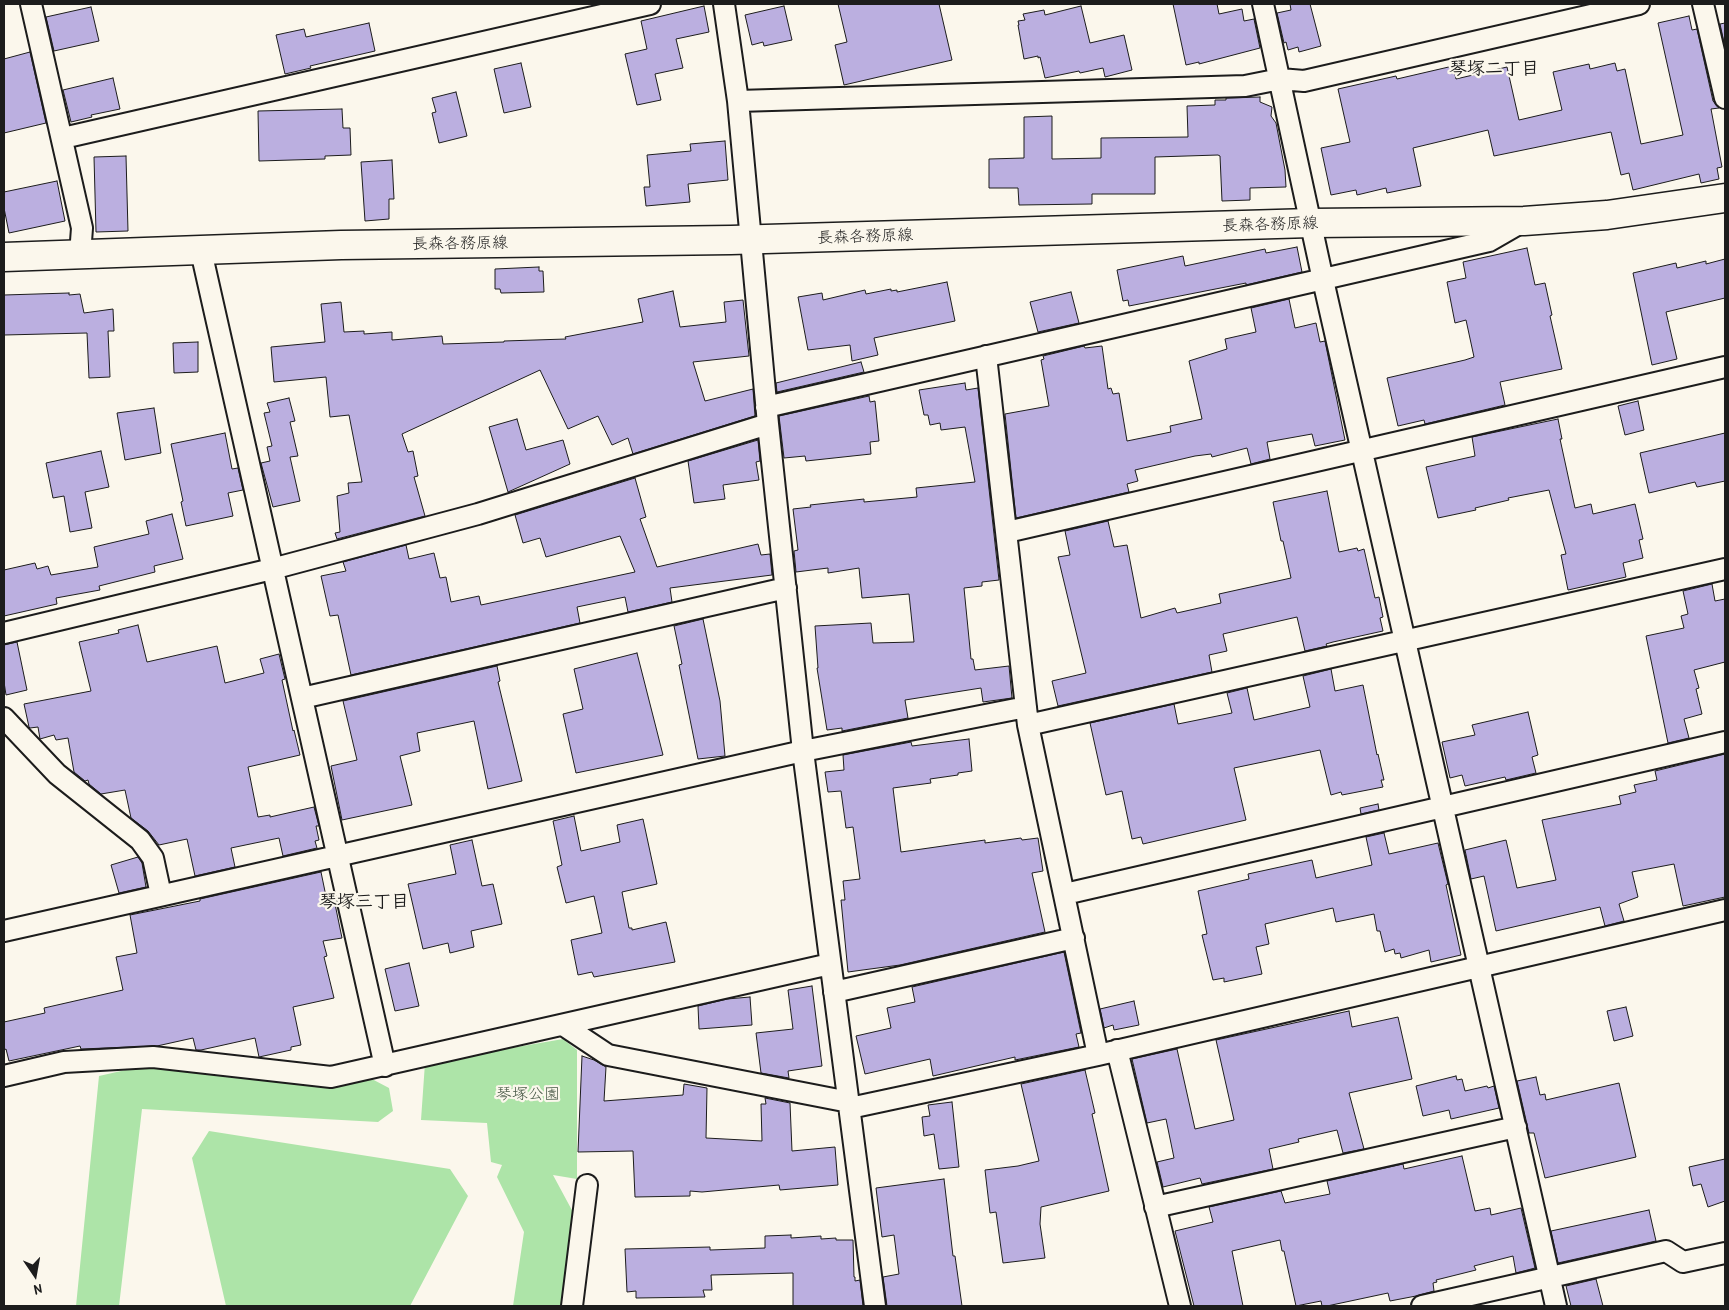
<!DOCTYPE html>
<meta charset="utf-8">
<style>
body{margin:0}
#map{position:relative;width:1729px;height:1310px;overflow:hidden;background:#fbf7ec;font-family:"Patrick Hand",sans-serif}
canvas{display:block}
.frame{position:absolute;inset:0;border:5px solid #1c1c1c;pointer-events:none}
.north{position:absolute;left:10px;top:1250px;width:50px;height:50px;-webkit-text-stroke:4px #fbf7ec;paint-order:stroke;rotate:168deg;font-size:14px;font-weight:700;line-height:20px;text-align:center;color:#1c1c1c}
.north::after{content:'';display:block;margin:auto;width:18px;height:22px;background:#1c1c1c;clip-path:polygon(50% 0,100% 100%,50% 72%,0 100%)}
</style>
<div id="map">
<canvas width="1729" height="1310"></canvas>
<div class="frame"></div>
<div class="north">N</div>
</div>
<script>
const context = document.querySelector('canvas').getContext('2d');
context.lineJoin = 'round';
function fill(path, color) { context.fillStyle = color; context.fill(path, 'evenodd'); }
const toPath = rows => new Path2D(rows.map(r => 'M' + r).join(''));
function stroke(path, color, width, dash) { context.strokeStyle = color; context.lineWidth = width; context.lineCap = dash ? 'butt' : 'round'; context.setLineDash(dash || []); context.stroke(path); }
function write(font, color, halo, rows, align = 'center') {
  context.font = font + ' "Patrick Hand","Klee One",sans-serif'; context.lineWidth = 4.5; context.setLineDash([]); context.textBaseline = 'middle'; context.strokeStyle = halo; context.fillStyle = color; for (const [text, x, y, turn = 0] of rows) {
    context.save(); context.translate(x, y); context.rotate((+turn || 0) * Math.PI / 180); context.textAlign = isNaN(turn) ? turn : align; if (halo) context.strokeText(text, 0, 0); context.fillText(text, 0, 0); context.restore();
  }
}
fill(toPath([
 [563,1039,577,1050,577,1179,553,1175,574,1214,562,1306,513,1306,524,1232,497,1177,502,1165,491,1162,487,1123,421,1120,425,1063],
 [152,1064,370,1078,389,1088,393,1111,378,1122,142,1109,119,1306,76,1306,99,1076],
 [209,1131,450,1169,468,1196,410,1306,226,1306,192,1158]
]), '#ade4a8');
const building = toPath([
 [838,4,939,4,952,60,844,85,835,45,847,42,838,4],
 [1173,4,1217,4,1219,14,1242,9,1244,21,1254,19,1260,48,1199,64,1199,62,1186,65,1173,4],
 [1290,4,1310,4,1321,46,1299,52,1298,47,1288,50,1286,42,1284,43,1277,13,1291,10,1290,4],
 [704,6,709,32,676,39,683,68,655,74,661,100,637,105,625,54,647,49,641,21,704,6],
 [784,6,792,40,764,46,763,42,752,45,745,15,784,6],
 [1081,6,1090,43,1124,35,1132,70,1105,77,1103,68,1080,73,1079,71,1045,78,1040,57,1038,58,1038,56,1024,59,1018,25,1019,25,1018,21,1025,20,1023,14,1044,10,1045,15,1081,6],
 [91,7,99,41,54,51,46,17,91,7],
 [1689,16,1692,30,1697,29,1713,101,1719,108,1711,109,1722,167,1717,168,1719,179,1701,183,1699,174,1633,190,1629,173,1621,175,1611,132,1494,156,1488,130,1413,148,1421,186,1387,193,1386,188,1357,195,1356,190,1331,195,1321,148,1350,142,1338,89,1396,76,1397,79,1453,66,1456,79,1507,67,1519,120,1562,110,1553,72,1589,64,1590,69,1615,63,1617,71,1625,69,1641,144,1683,135,1658,23,1689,16],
 [369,23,375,51,310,66,311,68,285,74,276,35,304,29,306,37,369,23],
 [1725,23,1725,47,1720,24,1725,23],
 [30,52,46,123,4,133,4,59,30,52],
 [521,63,531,107,504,113,494,69,521,63],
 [113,78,120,109,91,115,92,117,71,122,63,90,113,78],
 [456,92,467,136,439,143,432,113,436,112,432,98,456,92],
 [1260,97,1260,102,1272,107,1271,116,1276,123,1285,170,1286,187,1250,188,1250,200,1222,201,1220,156,1218,155,1155,157,1155,194,1092,194,1092,204,1019,205,1018,188,989,188,989,159,1024,158,1024,117,1052,116,1052,159,1101,158,1101,138,1188,137,1187,106,1215,105,1215,100,1226,100,1226,98,1260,97],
 [342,109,343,128,350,128,351,155,325,156,325,159,259,161,258,111,342,109],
 [725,141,728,180,688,184,690,202,646,206,644,187,650,187,647,155,691,151,690,144,725,141],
 [126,156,128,231,96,232,94,157,126,156],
 [392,160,394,199,389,199,389,219,365,221,361,162,392,160],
 [57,181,65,221,9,233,4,208,4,192,57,181],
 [1297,247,1302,272,1246,285,1246,283,1129,306,1128,300,1123,301,1117,270,1183,256,1185,266,1265,249,1266,253,1297,247],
 [1527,248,1535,285,1545,283,1552,315,1550,316,1562,369,1500,382,1505,405,1425,424,1424,420,1398,426,1387,378,1465,360,1474,357,1466,320,1455,323,1447,282,1466,278,1463,262,1527,248],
 [1725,259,1725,298,1666,312,1677,359,1652,365,1633,273,1676,263,1677,268,1706,261,1706,264,1725,259],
 [539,267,539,271,543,271,544,292,501,293,500,289,495,289,495,269,539,267],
 [947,282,955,321,874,338,878,355,852,361,850,345,808,350,798,297,822,293,823,300,865,290,866,294,891,289,891,291,897,290,897,292,947,282],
 [673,291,680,327,726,322,724,302,743,300,749,356,693,362,705,401,753,389,755,416,633,454,628,438,612,445,598,416,568,429,540,370,402,434,408,452,413,451,418,476,414,477,425,516,337,539,335,533,340,532,337,496,349,493,348,483,362,482,349,415,330,417,326,377,274,382,271,347,325,342,321,304,341,302,344,332,364,331,364,334,392,332,392,340,442,336,443,344,504,342,504,341,566,339,565,337,643,322,638,299,673,291],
 [1071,292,1079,323,1038,332,1030,302,1071,292],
 [69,293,69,295,80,294,84,313,113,309,114,331,108,331,110,377,89,378,87,333,4,335,4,295,69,293],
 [1289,299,1295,328,1316,323,1320,342,1325,341,1345,440,1315,446,1312,434,1267,442,1270,459,1251,464,1247,448,1212,457,1211,454,1195,456,1135,470,1138,481,1127,484,1129,492,1016,518,1005,414,1049,406,1041,360,1044,359,1043,356,1084,346,1085,348,1102,346,1108,389,1111,388,1113,394,1119,393,1127,441,1171,432,1170,426,1202,419,1189,361,1227,349,1225,339,1256,332,1251,308,1289,299],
 [198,342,198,372,174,373,173,343,198,342],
 [861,362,864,372,777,392,776,383,861,362],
 [965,383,966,390,978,388,999,580,982,582,982,586,964,588,971,659,973,659,975,670,1009,666,1012,698,983,702,981,688,905,700,908,718,842,731,842,728,827,730,817,668,818,668,815,626,871,623,873,643,914,642,909,594,862,598,859,568,828,573,828,568,796,572,794,551,798,550,793,509,811,507,810,505,864,499,864,502,917,497,916,488,975,482,965,427,941,430,940,423,930,425,928,415,924,415,919,390,965,383],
 [869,396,870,402,875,401,879,441,870,442,871,454,806,461,805,456,784,458,779,416,869,396],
 [289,398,295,421,290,422,298,456,290,457,300,501,273,507,261,463,270,461,267,447,272,446,264,413,270,412,267,403,289,398],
 [1638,401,1644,430,1625,435,1618,406,1638,401],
 [154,408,161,453,125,460,117,413,154,408],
 [517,419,526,450,563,440,570,464,508,492,489,427,517,419],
 [1558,419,1562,439,1560,439,1575,508,1591,504,1593,514,1635,504,1643,539,1639,540,1643,558,1623,563,1626,577,1568,590,1561,555,1566,554,1549,490,1508,498,1509,500,1475,508,1476,510,1438,518,1426,467,1475,456,1472,437,1558,419],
 [225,433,232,469,238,468,243,490,228,493,233,516,186,526,181,502,183,501,171,444,225,433],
 [1725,433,1725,481,1697,487,1695,482,1649,493,1640,453,1725,433],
 [758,440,760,461,756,462,759,480,723,485,725,499,694,503,688,461,758,440],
 [101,451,109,487,85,492,92,528,70,532,64,496,53,498,46,463,101,451],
 [635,478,646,517,640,519,657,567,758,544,761,555,770,554,772,575,670,588,672,602,628,612,625,597,577,607,580,623,351,675,338,615,330,616,321,576,346,571,343,562,406,545,409,559,434,553,440,578,446,577,451,602,479,596,481,605,635,572,620,536,546,557,540,538,523,543,515,515,635,478],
 [1327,491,1339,552,1357,548,1358,551,1364,549,1375,598,1379,597,1383,617,1380,618,1383,631,1333,642,1326,644,1327,646,1305,651,1297,617,1223,634,1227,651,1209,655,1212,672,1058,706,1052,681,1086,673,1058,557,1070,555,1065,531,1108,521,1114,547,1127,545,1141,618,1175,608,1177,613,1221,603,1219,594,1291,578,1283,541,1281,541,1273,502,1327,491],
 [172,514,183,559,154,566,155,572,99,586,100,590,56,598,57,604,4,616,4,570,35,563,37,569,48,566,51,575,98,567,94,547,149,534,146,521,172,514],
 [1712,584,1715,601,1725,599,1725,662,1694,670,1699,688,1696,689,1702,714,1684,719,1689,738,1668,743,1646,636,1684,628,1681,616,1688,614,1683,591,1712,584],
 [703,619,720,701,725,756,698,759,679,665,682,664,674,626,703,619],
 [138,625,147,662,217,646,225,683,264,673,260,659,279,654,285,679,282,680,293,731,294,730,300,755,248,767,258,817,270,815,270,817,314,807,319,826,316,826,319,840,315,841,317,848,283,856,279,838,231,848,235,867,195,876,187,839,159,845,148,831,131,818,125,790,101,794,89,784,88,780,85,781,74,772,68,738,56,740,54,735,40,739,38,727,30,728,29,727,24,704,91,691,79,642,119,633,118,630,138,625],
 [17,642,27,690,6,695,4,682,4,645,17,642],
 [637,653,663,755,576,773,563,714,583,709,574,669,637,653],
 [497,666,500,681,498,682,522,781,488,789,474,721,417,733,420,751,400,756,412,805,342,820,331,766,357,760,343,701,497,666],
 [1331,669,1335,691,1363,685,1377,755,1378,754,1384,780,1381,780,1383,787,1342,795,1341,792,1331,795,1320,750,1234,768,1246,820,1143,844,1141,837,1132,839,1122,791,1106,795,1090,723,1174,704,1178,724,1232,713,1227,693,1247,688,1254,720,1310,707,1303,676,1331,669],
 [1528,712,1538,755,1532,757,1536,773,1506,780,1505,777,1465,786,1462,775,1450,778,1442,742,1475,735,1472,725,1528,712],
 [969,739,972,771,958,773,958,775,930,779,931,783,893,788,901,852,985,840,985,843,1021,838,1022,840,1038,838,1043,871,1032,873,1045,932,900,965,848,972,841,900,845,900,843,881,860,879,853,827,846,828,841,791,828,792,825,772,844,770,843,755,911,742,912,746,969,739],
 [1725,754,1725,897,1683,906,1674,864,1632,872,1638,897,1619,904,1624,921,1605,926,1600,907,1496,931,1484,876,1471,879,1465,850,1506,840,1517,888,1556,880,1542,820,1621,804,1619,796,1636,792,1634,785,1657,780,1655,771,1725,754],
 [1378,804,1379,810,1361,814,1360,808,1378,804],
 [574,816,581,851,620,842,617,825,643,819,657,884,622,892,629,928,632,928,632,930,666,922,675,962,594,977,592,972,578,975,571,940,602,933,594,896,566,903,557,867,562,865,553,821,574,816],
 [1384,833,1389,854,1438,843,1448,884,1446,885,1461,955,1431,962,1429,950,1401,958,1400,953,1395,954,1394,949,1385,952,1380,931,1377,931,1374,914,1336,922,1333,908,1265,924,1269,944,1256,947,1262,974,1224,982,1224,978,1213,980,1202,935,1207,934,1198,891,1249,879,1248,874,1312,860,1316,878,1372,865,1366,837,1384,833],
 [472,840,482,886,493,884,502,924,471,931,474,947,450,953,448,943,423,949,408,884,456,874,450,845,472,840],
 [138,857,142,863,146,887,119,893,111,865,138,857],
 [321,872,328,906,335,904,342,938,323,941,327,956,324,957,334,998,293,1007,301,1045,291,1047,291,1050,259,1057,255,1038,201,1050,196,1050,193,1038,157,1046,81,1049,80,1046,9,1061,6,1049,4,1050,4,1022,45,1013,44,1008,123,990,116,957,137,953,130,915,200,901,200,899,321,872],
 [1064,952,1081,1033,1076,1034,1079,1047,1015,1060,1015,1057,933,1076,930,1059,865,1074,856,1036,891,1028,887,1008,915,1002,912,987,1064,952],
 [409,963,419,1006,395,1011,385,969,409,963],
 [812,986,822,1066,788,1071,789,1078,761,1073,756,1033,793,1029,788,990,812,986],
 [750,997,752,1025,699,1029,698,1006,727,999,750,997],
 [1134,1001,1139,1025,1114,1030,1113,1025,1104,1028,1100,1009,1134,1001],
 [1626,1007,1633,1036,1614,1041,1607,1011,1626,1007],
 [1349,1011,1352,1027,1398,1017,1412,1079,1349,1093,1364,1149,1343,1153,1337,1130,1298,1139,1299,1142,1269,1149,1273,1169,1202,1184,1200,1178,1163,1187,1157,1162,1174,1158,1166,1119,1147,1123,1132,1059,1177,1049,1195,1129,1234,1120,1216,1040,1349,1011],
 [582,1056,594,1060,606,1067,604,1101,683,1095,684,1084,707,1088,706,1138,762,1141,761,1104,766,1104,765,1098,790,1103,792,1151,835,1147,838,1185,780,1190,779,1185,702,1192,690,1191,690,1196,635,1197,633,1151,578,1152,582,1056],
 [1085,1070,1095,1113,1092,1114,1109,1191,1041,1207,1040,1224,1045,1258,1003,1263,996,1212,990,1213,985,1170,1018,1166,1039,1161,1021,1084,1085,1070],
 [1456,1076,1457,1080,1462,1079,1465,1091,1487,1086,1488,1088,1494,1086,1499,1108,1451,1119,1449,1110,1423,1116,1416,1086,1456,1076],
 [1536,1077,1540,1095,1545,1094,1546,1100,1619,1083,1636,1157,1545,1178,1534,1133,1529,1133,1517,1081,1536,1077],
 [952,1102,959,1167,939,1169,934,1134,924,1136,922,1117,930,1116,928,1105,952,1102],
 [1462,1156,1475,1211,1490,1208,1491,1215,1521,1208,1535,1268,1516,1273,1513,1256,1474,1266,1476,1270,1436,1280,1437,1282,1433,1283,1434,1291,1416,1296,1390,1301,1388,1293,1327,1306,1322,1306,1321,1301,1296,1306,1284,1251,1282,1251,1280,1240,1232,1251,1243,1306,1194,1306,1175,1231,1213,1222,1209,1207,1281,1191,1285,1203,1330,1194,1327,1181,1403,1164,1404,1169,1462,1156],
 [1725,1159,1725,1201,1708,1207,1701,1184,1693,1186,1689,1167,1725,1159],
 [944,1179,953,1256,955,1256,962,1306,887,1306,883,1277,899,1274,894,1235,882,1237,876,1188,944,1179],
 [1649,1210,1656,1241,1558,1263,1551,1231,1649,1210],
 [791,1235,791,1238,821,1236,821,1239,836,1238,836,1240,853,1240,854,1277,855,1277,855,1281,860,1280,863,1306,793,1306,793,1273,711,1275,712,1290,703,1290,705,1297,636,1298,636,1291,627,1292,625,1249,710,1247,710,1250,765,1248,765,1236,791,1235],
 [1596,1279,1603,1306,1571,1306,1566,1286,1596,1279]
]);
fill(building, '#bbafe0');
stroke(building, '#1c1c1c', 1);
const minor = toPath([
 [31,4,82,228,80,255],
 [724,4,738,101,768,424,803,751,875,1306],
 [1263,4,1323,280,1556,1306],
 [1703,4,1725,98],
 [738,101,1245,86,1280,79,1304,81,1639,4],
 [63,138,650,4],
 [201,251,385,1066],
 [986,356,1028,725,1098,1055],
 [766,407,1489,241,1522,222],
 [1007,532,1725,367],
 [4,633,272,569,478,514,768,424],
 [302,698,786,588],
 [4,718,57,774,140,840,153,858,161,895],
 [1028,725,1725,569],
 [1065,894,1725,742],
 [4,931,803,751,1026,707],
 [834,992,1074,938],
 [563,1025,608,1055,849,1102],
 [1117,1050,1180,1306],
 [4,1076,64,1062,153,1057,331,1077,830,964],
 [850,1108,1098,1055,1725,910],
 [1155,1207,1516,1127],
 [572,1306,587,1185],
 [1422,1306,1666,1251,1683,1262,1725,1253]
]);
const secondary = toPath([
 [4,257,341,245,731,240,1311,223,1524,221,1607,215,1725,198]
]);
stroke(minor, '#1c1c1c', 24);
stroke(secondary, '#1c1c1c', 31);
stroke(minor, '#fbf7ec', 20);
stroke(secondary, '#fbf7ec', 28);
write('16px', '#1c1c1c', '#fbf7ec', [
 ["長森各務原線",1270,225,-2],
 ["長森各務原線",865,237,-2],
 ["長森各務原線",460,244,-1]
]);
write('16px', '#485846', '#fbf7ec', [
 ["琴塚公園",528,1095]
]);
write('bold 18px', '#1c1c1c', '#fbf7ec', [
 ["琴塚二丁目",1494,69],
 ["琴塚三丁目",364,902]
]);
</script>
